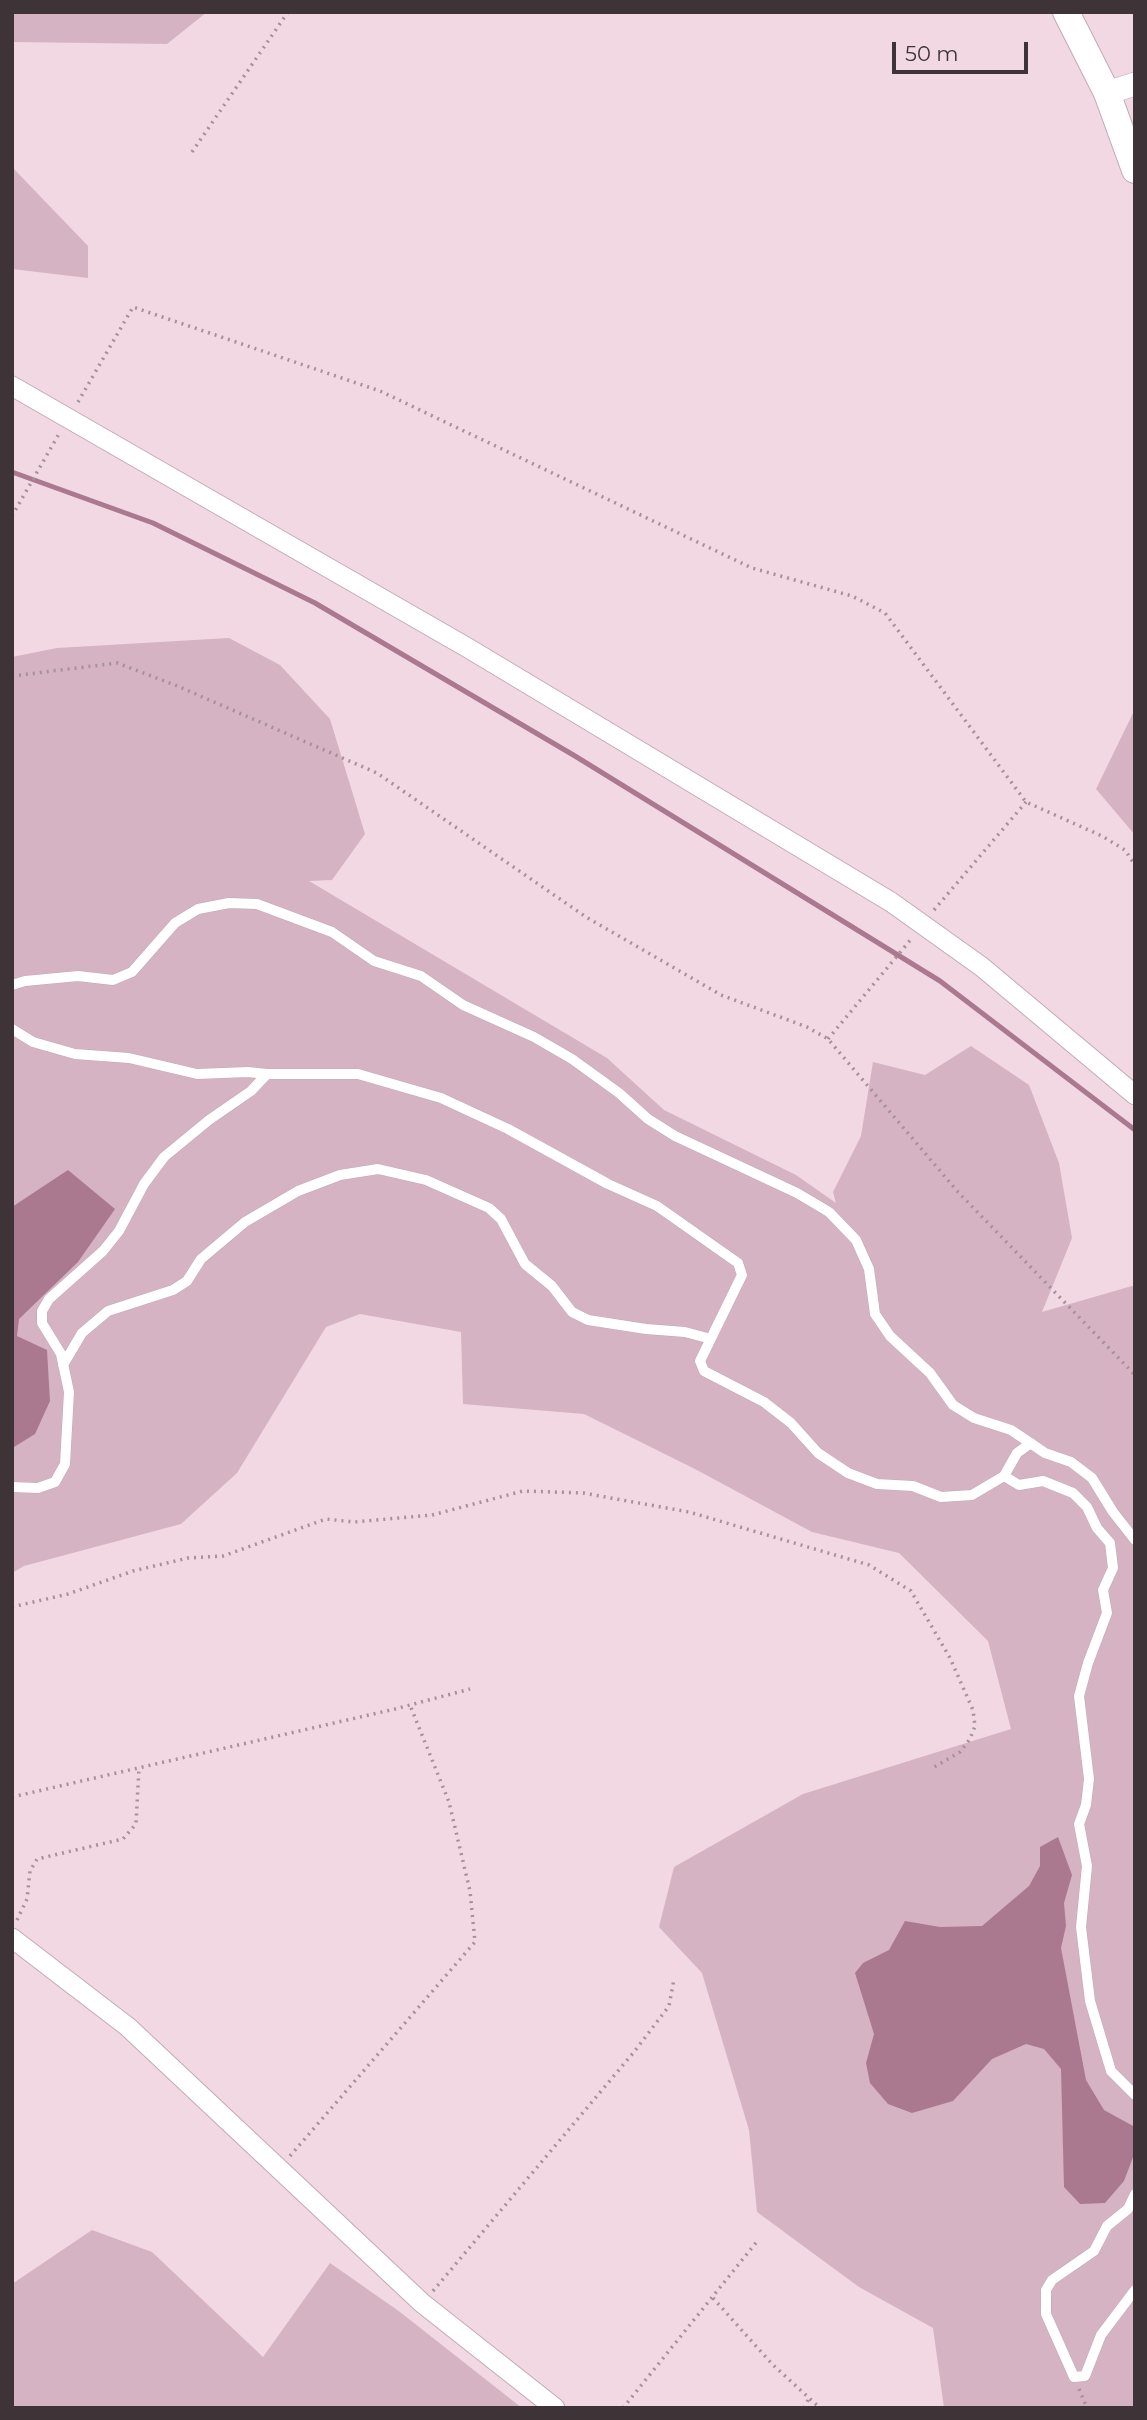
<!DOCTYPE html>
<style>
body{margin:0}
#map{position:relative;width:1147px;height:2420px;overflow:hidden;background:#f1d8e3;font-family:Montserrat,sans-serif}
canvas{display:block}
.frame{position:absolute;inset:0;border:14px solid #3e3438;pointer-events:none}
.scale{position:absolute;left:892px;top:42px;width:136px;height:32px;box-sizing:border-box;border:4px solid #3e3438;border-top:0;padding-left:9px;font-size:21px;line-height:24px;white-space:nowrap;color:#3e3438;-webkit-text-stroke:5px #f1d8e3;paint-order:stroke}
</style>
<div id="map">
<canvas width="1147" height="2420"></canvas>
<div class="frame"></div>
<div class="scale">50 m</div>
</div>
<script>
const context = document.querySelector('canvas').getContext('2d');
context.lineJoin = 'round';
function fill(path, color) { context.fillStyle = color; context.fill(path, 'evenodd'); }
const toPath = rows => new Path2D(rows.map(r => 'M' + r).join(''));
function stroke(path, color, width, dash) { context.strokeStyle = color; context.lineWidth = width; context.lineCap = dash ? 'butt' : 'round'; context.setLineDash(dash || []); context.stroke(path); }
fill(toPath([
 [12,12,207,12,167,44,12,42],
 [12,167,88,246,88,278,12,269],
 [229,638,280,665,330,719,365,834,332,880,309,881,607,1058,664,1110,796,1175,836,1203,833,1192,861,1136,873,1062,925,1075,971,1046,1029,1085,1059,1163,1072,1238,1042,1312,1132,1286,1135,1287,1135,2408,944,2408,933,2328,859,2287,757,2212,749,2130,702,1973,659,1927,674,1867,803,1794,1011,1729,988,1641,899,1553,812,1532,695,1469,584,1414,463,1404,461,1332,360,1314,326,1327,237,1473,181,1524,24,1566,12,1573,12,657,57,648],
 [1135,709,1135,835,1096,789],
 [92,2230,152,2252,263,2357,330,2263,400,2312,522,2408,12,2408,12,2284]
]), '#d6b3c2');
fill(toPath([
 [68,1170,115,1209,78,1262,19,1319,17,1336,47,1350,50,1401,35,1434,14,1447,12,1207],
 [1058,1837,1072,1875,1064,1903,1066,1926,1061,1948,1086,2080,1104,2110,1135,2127,1135,2152,1124,2181,1105,2203,1080,2204,1064,2187,1061,2069,1044,2049,1026,2044,992,2059,953,2101,912,2113,888,2104,870,2083,866,2063,874,2034,855,1973,863,1963,889,1950,905,1921,940,1927,982,1926,1029,1886,1040,1866,1040,1847]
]), '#aa7990');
stroke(toPath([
 [12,472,153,523,315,603,575,756,940,981,1135,1130]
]), '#aa7990', 5);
const service = toPath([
 [12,985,25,981,78,976,113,980,132,972,175,923,198,909,229,903,257,904,332,932,374,961,421,976,463,1005,534,1037,572,1059,619,1093,648,1119,675,1136,797,1193,829,1212,856,1240,869,1269,875,1314,890,1336,930,1373,953,1405,974,1418,1011,1430,1045,1453,1071,1462,1092,1478,1113,1512,1135,1540],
 [12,1029,33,1042,75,1054,129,1058,197,1074,248,1072,267,1074],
 [63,1365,82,1333,108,1311,173,1290,187,1281,201,1259,245,1222,298,1191,340,1175,378,1169,426,1180,489,1208,501,1219,525,1264,552,1286,572,1312,588,1320,646,1329,685,1332,711,1339],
 [1004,1476,1017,1453,1031,1443],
 [12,1487,38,1488,55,1482,65,1464,69,1392,61,1354,42,1323,42,1311,49,1299,103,1251,119,1231,144,1184,164,1157,209,1120,251,1091,267,1074,358,1074,441,1098,508,1129,608,1184,657,1206,738,1263,742,1275,700,1361,704,1371,764,1402,791,1423,818,1453,848,1473,877,1484,913,1486,941,1497,972,1495,1004,1476,1019,1485,1043,1481,1073,1493,1087,1507,1097,1528,1110,1543,1113,1568,1103,1590,1107,1613,1088,1663,1079,1696,1089,1779,1086,1805,1079,1824,1087,1866,1081,1927,1090,2001,1111,2071,1135,2095],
 [1135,2194,1128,2209,1107,2226,1094,2251,1052,2280,1046,2290,1046,2314,1074,2377,1085,2376,1101,2335,1135,2290]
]);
const minor = toPath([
 [12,386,468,648,891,902,982,967,1135,1095],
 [12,1938,128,2027,422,2303,555,2408]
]);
const tertiary = toPath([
 [1107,93,1135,84]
]);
const secondary = toPath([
 [1066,12,1107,93,1135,170]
]);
stroke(service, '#c2aab5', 11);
stroke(minor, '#c2aab5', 21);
stroke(tertiary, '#c2aab5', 24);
stroke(secondary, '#c2aab5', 28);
stroke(toPath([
 [192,152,288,12],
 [78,402,133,307,380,391,752,568,852,596,885,613,1026,802,1102,836,1125,850,1135,865],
 [12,516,60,432],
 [12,676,117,663,175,685,377,773,586,917,721,995,807,1027,828,1039,958,1192,1135,1375],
 [934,910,1026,802],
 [828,1039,912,938],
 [12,1607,68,1594,133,1571,188,1558,223,1556,326,1519,354,1522,432,1515,523,1491,583,1493,689,1512,869,1565,911,1591,950,1658,973,1710,975,1726,970,1739,960,1752,934,1767],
 [12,1797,395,1709,470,1689],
 [17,1920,27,1899,30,1871,37,1859,123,1839,136,1824,139,1768],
 [290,2156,475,1942,470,1891,449,1802,410,1705],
 [433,2291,634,2052,669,2006,674,1979],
 [713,2298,772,2364,820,2408],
 [1079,2389,1087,2408],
 [623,2408,759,2239],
 [804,2408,809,2398]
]), '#a49199', 3.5, [2, 5]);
stroke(service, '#fff', 10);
stroke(minor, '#fff', 19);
stroke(tertiary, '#fff', 23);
stroke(secondary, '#fff', 26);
</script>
